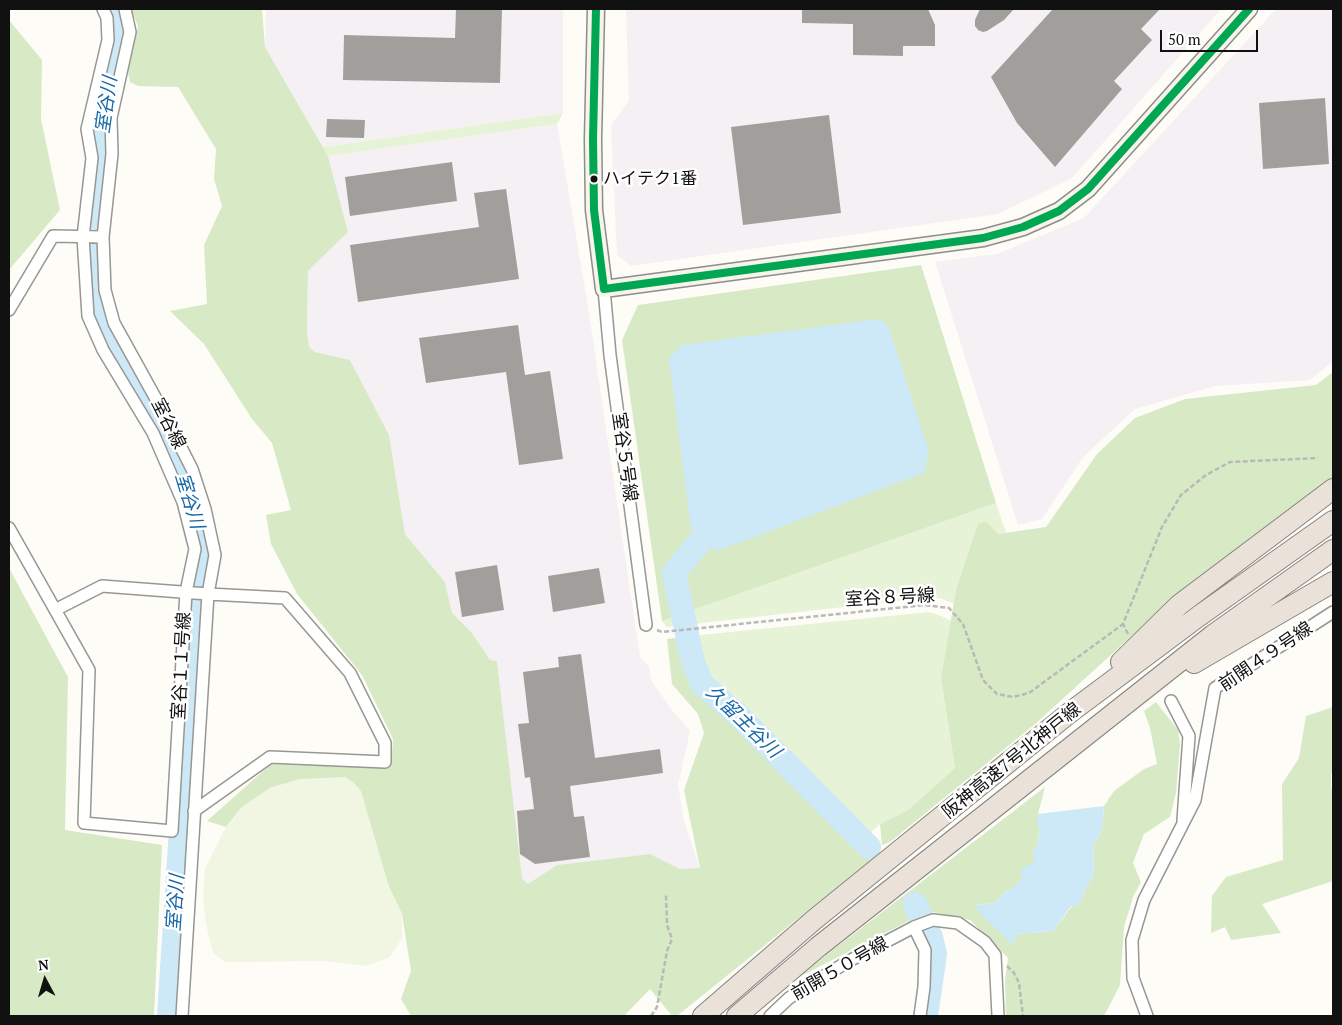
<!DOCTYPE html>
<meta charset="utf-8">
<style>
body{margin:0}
#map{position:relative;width:1342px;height:1025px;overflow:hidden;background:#fdfcf7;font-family:"PT Serif",serif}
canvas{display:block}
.frame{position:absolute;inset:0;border:10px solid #111;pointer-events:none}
.north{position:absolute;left:20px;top:955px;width:50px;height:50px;-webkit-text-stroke:4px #fff;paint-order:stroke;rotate:354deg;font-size:14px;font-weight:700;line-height:20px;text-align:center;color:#111}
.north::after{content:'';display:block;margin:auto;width:18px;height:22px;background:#111;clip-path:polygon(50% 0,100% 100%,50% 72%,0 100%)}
.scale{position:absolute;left:1160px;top:30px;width:98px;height:22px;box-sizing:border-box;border:2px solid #111;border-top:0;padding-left:6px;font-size:15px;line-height:18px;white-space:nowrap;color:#111;-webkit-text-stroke:4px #fff;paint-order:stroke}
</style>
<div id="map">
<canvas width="1342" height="1025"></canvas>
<div class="frame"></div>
<div class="north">N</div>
<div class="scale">50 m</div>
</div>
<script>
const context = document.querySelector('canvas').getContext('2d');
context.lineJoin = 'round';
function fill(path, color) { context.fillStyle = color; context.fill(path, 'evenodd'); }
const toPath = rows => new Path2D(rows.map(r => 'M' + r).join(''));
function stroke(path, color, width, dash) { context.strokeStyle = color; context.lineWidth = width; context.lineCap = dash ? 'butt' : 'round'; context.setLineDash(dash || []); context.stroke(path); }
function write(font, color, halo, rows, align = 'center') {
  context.font = font + ' "PT Serif","Noto Sans JP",serif'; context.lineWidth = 5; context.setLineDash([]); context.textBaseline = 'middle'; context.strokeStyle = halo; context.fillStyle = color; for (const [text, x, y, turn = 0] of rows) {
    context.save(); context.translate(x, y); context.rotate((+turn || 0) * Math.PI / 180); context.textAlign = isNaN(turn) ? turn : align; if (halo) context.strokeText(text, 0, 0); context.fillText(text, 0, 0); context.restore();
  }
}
fill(toPath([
 [266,9,563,9,563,113,323,147,265,47],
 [626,9,1221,9,1072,178,998,214,631,266,617,255,611,125,629,101],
 [1276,9,1333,9,1333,361,1310,380,1215,386,1135,409,1083,457,1042,519,1018,525,935,262,997,254,1084,218],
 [557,124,586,294,640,657,649,667,652,682,672,710,690,731,678,785,684,821,700,868,680,869,650,854,557,865,528,884,521,879,497,661,490,660,472,633,452,613,445,582,405,534,389,435,350,360,315,352,309,347,307,331,308,271,348,232,328,156]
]), '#f5f0f3');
fill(toPath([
 [563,113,557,124,328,156,323,147],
 [996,503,1006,533,998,534,956,589,954,604,940,598,923,598,667,627,662,621],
 [929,612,939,615,951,621,941,678,955,768,908,810,880,824,868,835,819,782,709,679,703,671,700,658,685,659,681,637]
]), '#e7f3d7');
fill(toPath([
 [131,9,262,9,265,47,328,156,348,232,308,271,307,331,309,347,315,352,350,360,389,435,405,534,445,582,452,613,472,633,490,660,497,661,522,879,528,884,557,865,650,854,680,869,700,868,684,790,704,733,698,714,672,684,667,639,681,637,685,662,697,686,873,858,677,1016,672,1016,650,989,624,1016,411,1016,401,999,411,971,402,914,389,887,301,779,270,788,241,808,226,827,207,821,271,764,391,767,393,739,362,675,297,594,271,544,266,515,291,510,272,443,252,419,204,344,170,311,207,304,204,245,222,206,214,179,216,149,178,87,138,86,130,82,128,72,138,26],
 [9,20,42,60,41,119,60,210,9,270],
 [921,265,996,503,662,621,622,340,638,305],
 [1333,372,1333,480,1168,603,1035,724,890,842,882,845,880,824,908,810,955,768,941,678,956,590,978,524,986,521,998,534,1046,527,1097,454,1135,418,1185,399,1316,385],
 [9,568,68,677,65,830,162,845,154,1016,9,1016],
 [1156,702,1178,730,1180,744,1176,793,1170,817,1144,834,1133,863,1141,882,1133,897,1124,927,1120,985,1104,1016,1006,1016,1005,980,1008,958,970,920,928,911,795,979,1045,787,1038,814,1040,830,1037,846,1033,852,1035,862,1013,889,1008,890,994,903,976,905,1012,944,1017,934,1053,931,1072,906,1078,906,1094,872,1093,847,1102,829,1104,806,1114,791,1144,769,1157,764,1150,728,1144,711],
 [1333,707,1333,769,1331,775,1331,785,1333,797,1333,881,1262,904,1281,933,1231,940,1225,927,1211,933,1212,896,1226,877,1283,860,1282,784,1299,758,1306,716]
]), '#d8eac5');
fill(toPath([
 [345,777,353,782,361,791,389,887,402,914,402,938,390,957,366,966,326,961,225,962,213,953,206,924,203,898,205,869,226,827,241,808,270,788,301,779]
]), '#f0f6e1');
fill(toPath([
 [880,319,889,328,929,452,924,473,717,551,702,544,691,529,669,358,682,345],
 [1104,806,1102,829,1093,847,1094,872,1078,906,1071,906,1053,931,1018,934,1012,945,977,910,976,905,994,903,1008,890,1013,889,1022,877,1020,871,1034,862,1033,852,1037,846,1040,831,1037,825,1038,814]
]), '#cde8f7');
stroke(toPath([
 [114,9,120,33,103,110,101,157,92,225,96,302,104,333,147,400,169,443,190,498,203,552,193,641,169,1016],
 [717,521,674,573,693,662,702,684,739,716,869,847],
 [915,904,931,937,935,954,926,1016]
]), '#cde8f7', 24);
fill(toPath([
 [456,9,502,9,500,83,343,80,344,35,455,38],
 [802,9,928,9,935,25,935,46,903,46,903,56,853,55,853,24,802,23],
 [980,9,1014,9,1004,20,987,31,983,32,978,30,975,26,975,20],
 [1053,9,1160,9,1141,29,1152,40,1114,81,1122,89,1055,167,1017,123,991,77],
 [1325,98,1329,164,1263,169,1259,103],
 [829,115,841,213,743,225,731,127],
 [327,119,365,120,364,138,326,137],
 [452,162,457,201,350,216,345,177],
 [506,189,519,279,358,302,350,245,479,227,474,193],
 [518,325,525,375,550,371,563,459,519,465,506,372,426,383,419,338],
 [497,565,504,610,462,617,455,572],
 [599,568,605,603,553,612,548,576],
 [581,654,595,758,660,749,663,773,570,786,574,817,584,816,590,857,535,864,520,854,517,811,534,809,530,777,525,778,518,724,529,723,523,672,559,667,558,657]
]), '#a19f9c');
const street = toPath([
 [125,9,130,32,111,118,112,154,103,237,105,290,114,323,161,408,192,469,205,509,215,555,208,594,182,1016],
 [604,289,610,355,646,625],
 [9,310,53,236,103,237],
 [9,528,89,670,84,823,172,831,186,592,195,549,183,502,153,433,103,350,88,316,83,237,92,158,87,129,108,40,107,18,103,9],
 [55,610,102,586,208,594,285,598,350,673,385,743,385,762,270,757,194,811],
 [1171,701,1189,736,1183,820],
 [914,927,925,950,924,987,920,1016],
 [770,1016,789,998,847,962,914,927,933,920,958,923,985,942,995,955,998,1016],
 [1147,1016,1133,978,1132,940,1144,900,1195,800,1215,688,1333,612]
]);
const secondary = toPath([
 [596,9,593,139,594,210,604,289,983,238,1023,227,1059,211,1088,189,1249,9]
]);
const highway = toPath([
 [1121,662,1179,605,1333,489],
 [1194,663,1333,582],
 [703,1016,815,919,1068,714,1199,616,1333,521],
 [737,1016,818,947,1213,635,1333,550]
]);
stroke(street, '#979795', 14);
stroke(secondary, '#8e8d8b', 19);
stroke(highway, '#858482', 22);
stroke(toPath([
 [657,630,662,632,925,605,949,608,963,624,983,680,997,694,1013,697,1029,693,1123,624],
 [1128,634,1123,624,1162,527,1181,495,1206,475,1230,462,1318,458],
 [1007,966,1014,973,1019,983,1023,1016],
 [651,1016,657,1007,667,951,672,939,667,925,666,895]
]), '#b9b9b8', 2.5, [5, 2.5]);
stroke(street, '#fffffe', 11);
stroke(secondary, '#f6f4eb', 16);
stroke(highway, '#eae1d8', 20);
stroke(toPath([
 [596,9,593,139,594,210,604,289,983,238,1023,227,1059,211,1088,189,1249,9]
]), '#00a651', 8);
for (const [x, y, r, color] of [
 [594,179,4.5,"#111"]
]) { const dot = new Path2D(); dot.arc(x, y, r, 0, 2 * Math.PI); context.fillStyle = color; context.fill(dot); stroke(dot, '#fff', 2); }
write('17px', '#111', '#fff', [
 ["ハイテク1番",603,179]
], 'left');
write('18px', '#111', '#fff', [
 ["室谷線",168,424,63],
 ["室谷５号線",624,457,82],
 ["室谷８号線",890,598,-3],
 ["前開４９号線",1266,657,-34],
 ["室谷１１号線",182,666,-87],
 ["阪神高速7号北神戸線",1012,761,-39],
 ["前開５０号線",840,969,-30]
]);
write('italic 19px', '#1768a6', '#fff', [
 ["室谷川",107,105,-82],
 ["室谷川",189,501,73],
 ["久留主谷川",743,722,44],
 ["室谷川",176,903,-86]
]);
</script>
